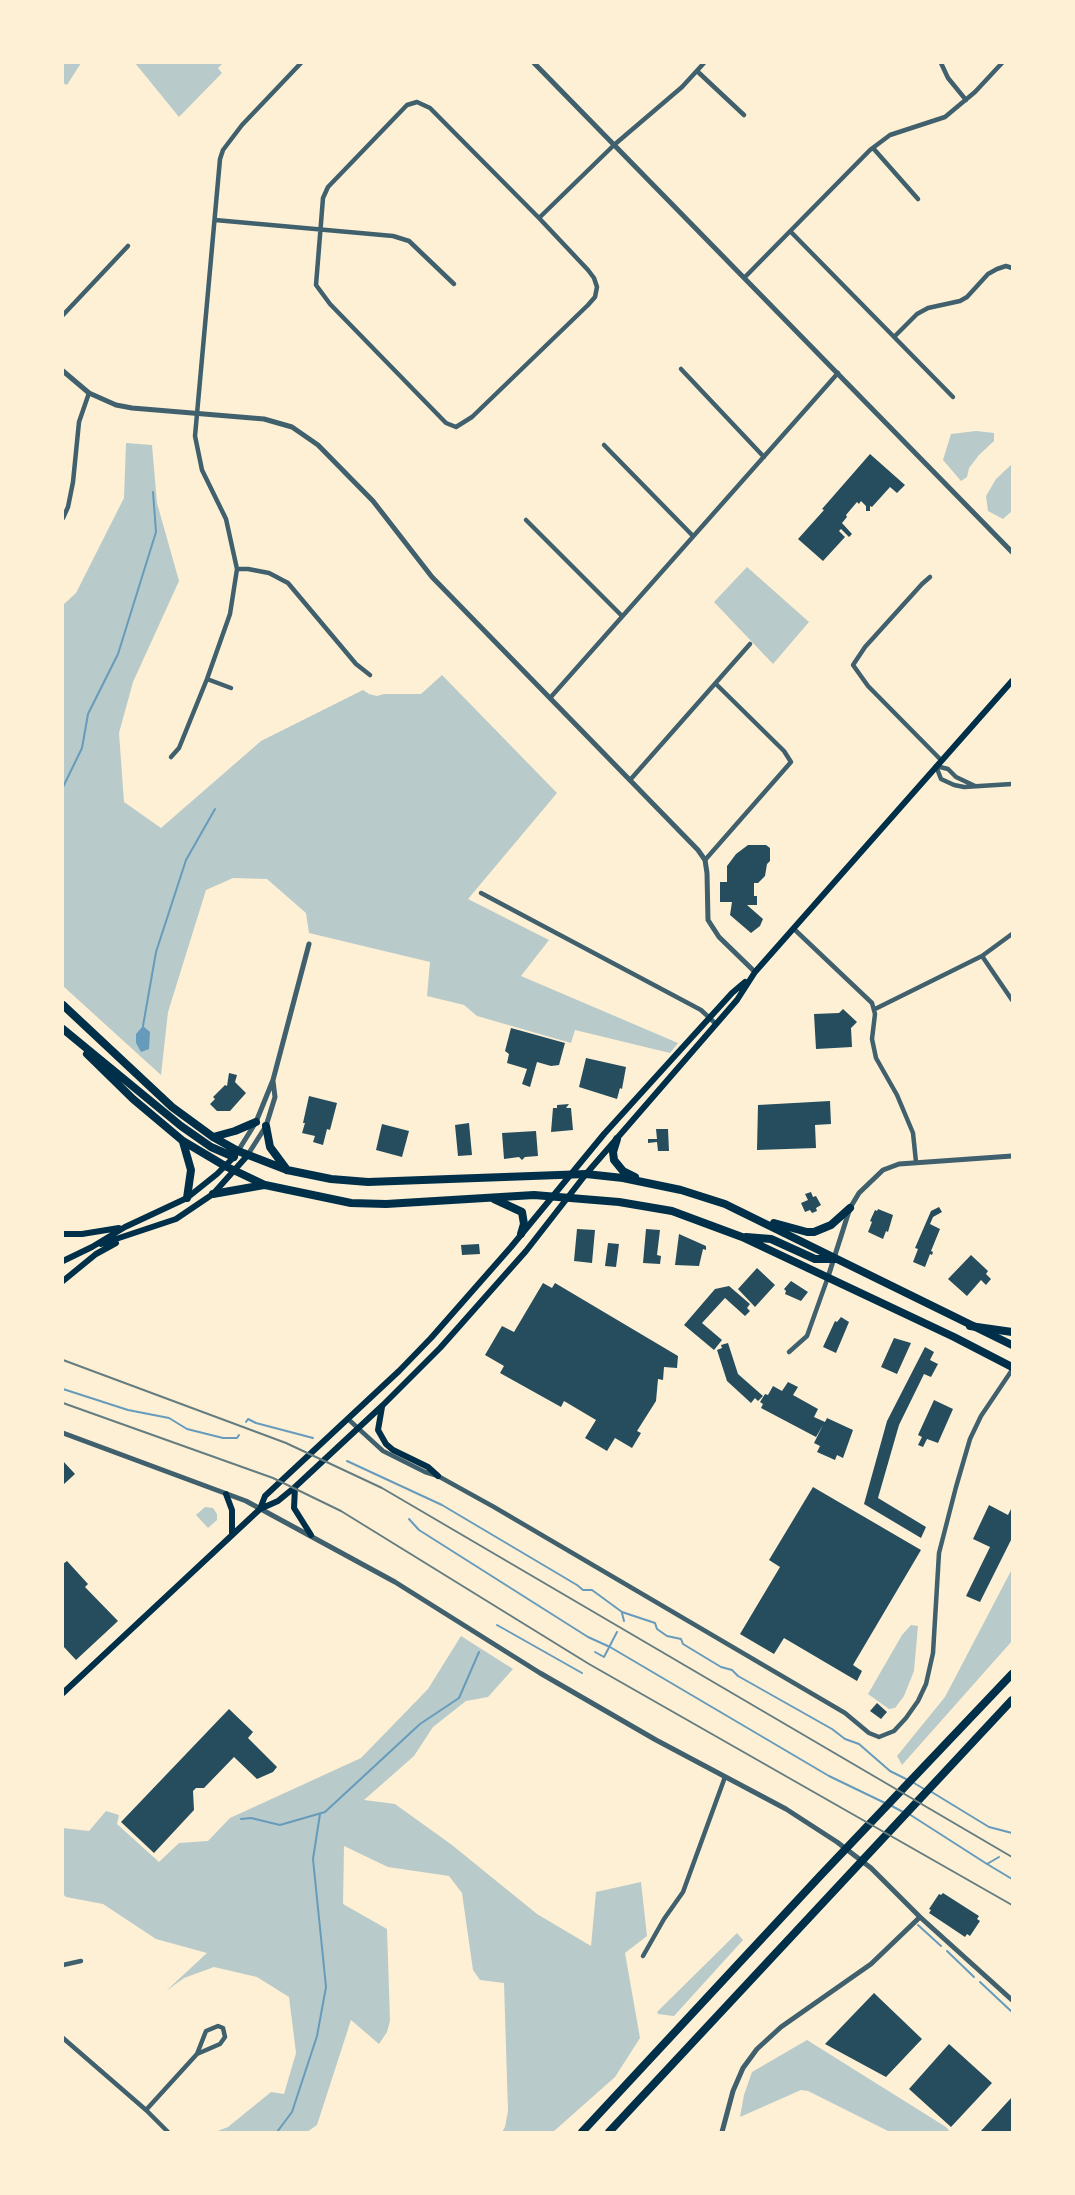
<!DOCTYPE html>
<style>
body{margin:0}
#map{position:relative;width:1075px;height:2195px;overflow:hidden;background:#fdf0d5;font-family:"Fira Sans Condensed",sans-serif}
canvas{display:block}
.frame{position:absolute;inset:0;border:64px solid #fdf0d5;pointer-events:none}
</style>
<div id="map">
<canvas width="1075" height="2195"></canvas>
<div class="frame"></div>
</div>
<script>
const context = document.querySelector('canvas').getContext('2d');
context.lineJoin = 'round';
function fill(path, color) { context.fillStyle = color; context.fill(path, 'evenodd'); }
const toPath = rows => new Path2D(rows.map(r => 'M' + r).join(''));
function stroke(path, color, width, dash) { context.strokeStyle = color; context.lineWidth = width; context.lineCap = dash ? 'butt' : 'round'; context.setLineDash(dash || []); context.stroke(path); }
fill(toPath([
 [63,63,81,63,67,85,63,83],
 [135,63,223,63,218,68,222,73,179,117],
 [976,431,994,433,994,441,979,455,969,468,967,477,961,481,943,460,951,434],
 [126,443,152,445,157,503,179,581,133,682,119,733,124,802,161,828,261,741,363,690,369,694,377,696,384,694,421,694,442,675,557,793,468,899,549,940,521,976,678,1043,670,1053,575,1030,571,1043,477,1016,464,1005,427,996,430,962,309,933,306,913,267,879,233,878,206,890,168,1012,161,1075,63,986,63,605,76,593,124,498],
 [1012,464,1012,511,1003,519,988,511,986,496,996,479],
 [747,567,809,622,773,664,714,602],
 [205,1507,213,1508,217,1514,217,1520,208,1528,196,1515],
 [1012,1569,1012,1641,902,1765,897,1756,945,1697],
 [911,1625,918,1626,914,1671,904,1696,895,1708,889,1709,868,1694,902,1635],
 [461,1636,513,1669,488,1697,466,1701,433,1727,414,1756,364,1800,395,1804,452,1845,537,1914,591,1946,596,1892,641,1882,647,1936,625,1953,640,2038,615,2077,553,2132,502,2132,505,2127,508,2111,504,1983,480,1980,473,1970,462,1893,449,1876,388,1867,344,1846,343,1904,387,1929,390,2021,387,2032,379,2044,351,2020,317,2125,307,2132,215,2132,228,2127,271,2092,284,2094,296,2053,289,1997,257,1977,214,1967,184,1978,166,1991,207,1953,156,1939,103,1904,66,1897,63,1894,63,1828,89,1831,106,1811,119,1815,117,1824,159,1862,179,1843,208,1841,230,1818,361,1758,428,1689],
 [737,1933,743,1940,674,2016,658,2014,657,2012],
 [807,2040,946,2127,950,2132,890,2132,808,2091,801,2090,740,2117,744,2095,752,2072]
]), '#b9caca');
fill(toPath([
 [143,1026,150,1032,149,1049,141,1052,136,1043,136,1034]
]), '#669bbc');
stroke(toPath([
 [63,787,82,748,88,714,118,654,156,532,153,492],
 [143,1026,156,952,186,860,215,809],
 [63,1389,128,1410,169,1418,187,1429,223,1438,237,1438,239,1435],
 [246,1422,248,1419,256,1423,313,1438],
 [347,1461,442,1505,577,1585,583,1590,592,1590,622,1612,655,1623,657,1629,667,1636,681,1639,683,1644,721,1667,732,1670,738,1676,832,1729,845,1739,859,1744,890,1771,908,1780],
 [409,1519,419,1530,588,1637,610,1647,829,1776,885,1803],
 [622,1613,624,1621],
 [497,1625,582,1673],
 [595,1652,604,1657,617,1632],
 [914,1783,924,1789],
 [930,1791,989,1827,1012,1833],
 [890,1805,903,1812],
 [909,1814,987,1864,999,1857],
 [241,1819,251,1818,280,1825,325,1812,420,1724,459,1698,479,1652],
 [987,1864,1012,1879],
 [918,1925,941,1946],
 [947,1951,974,1977],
 [980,1982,1012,2012],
 [277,2132,292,2112,317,2036,326,1987,313,1859,320,1814]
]), '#669bbc', 2);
fill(toPath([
 [870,454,905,485,897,493,890,487,872,507,870,506,870,511,866,511,866,506,861,501,859,504,857,502,846,515,847,517,842,523,852,534,849,537,841,529,839,531,845,537,823,561,798,539,824,510,822,509],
 [748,845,766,845,770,848,770,861,767,864,765,876,758,883,754,883,754,896,757,896,757,905,747,905,763,919,760,926,751,933,730,915,732,902,720,902,720,882,727,882,727,866,736,854],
 [843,1009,857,1022,851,1028,852,1047,816,1049,814,1014,839,1013],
 [511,1028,565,1043,559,1065,551,1066,537,1062,530,1087,522,1084,527,1069,507,1063,509,1054,505,1051],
 [586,1058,626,1067,622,1089,620,1088,617,1099,579,1087],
 [229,1073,237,1075,235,1082,246,1093,230,1111,217,1111,210,1104,215,1099,213,1097,225,1085,227,1086],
 [309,1096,337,1103,330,1130,327,1129,323,1145,313,1142,315,1136,302,1133,305,1123,303,1123],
 [830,1101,831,1124,815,1125,816,1148,757,1150,758,1105],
 [569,1104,566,1108,571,1108,573,1130,551,1132,553,1108,557,1108,557,1105],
 [469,1123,472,1155,458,1156,455,1125],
 [382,1124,409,1131,402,1157,376,1150],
 [656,1129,668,1129,669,1151,658,1151,657,1142,648,1143,648,1139,657,1139],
 [536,1131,538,1156,525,1157,522,1160,519,1157,504,1159,502,1133],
 [811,1192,813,1197,816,1196,821,1205,816,1208,817,1211,812,1213,810,1210,805,1212,801,1203,808,1200,805,1194],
 [939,1207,942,1212,933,1217,930,1224,940,1229,931,1251,933,1252,932,1255,930,1254,925,1267,913,1262,918,1249,915,1248,931,1211],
 [878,1209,893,1215,888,1232,886,1231,883,1239,868,1232,872,1222,870,1221,875,1210,877,1211],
 [577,1229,595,1230,592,1263,574,1261],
 [646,1229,660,1230,657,1255,661,1256,660,1264,643,1263],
 [679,1234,706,1246,706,1250,703,1249,699,1266,675,1265],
 [608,1243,619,1244,616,1267,605,1266],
 [479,1244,480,1254,462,1255,461,1245],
 [971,1255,988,1271,986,1274,991,1279,986,1285,981,1280,967,1296,948,1279],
 [757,1268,775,1285,755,1307,738,1289],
 [791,1281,808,1292,801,1301,785,1294,786,1291,784,1289],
 [543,1283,552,1288,555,1283,678,1356,677,1368,664,1367,663,1380,658,1379,656,1401,637,1431,641,1433,632,1448,615,1438,607,1451,585,1438,596,1420,564,1401,561,1407,500,1373,504,1366,485,1355,502,1326,514,1332],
 [729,1286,750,1304,747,1308,750,1311,745,1316,725,1298,702,1323,722,1340,714,1350,684,1325,715,1289],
 [841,1317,849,1322,836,1353,823,1347,835,1321,837,1322],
 [894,1338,911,1343,897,1374,881,1367],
 [728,1343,738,1374,763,1396,758,1401,755,1398,751,1403,727,1381,717,1350,722,1348,721,1345],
 [925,1347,934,1352,930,1360,938,1364,931,1377,924,1374,899,1425,878,1498,926,1527,921,1538,864,1504,887,1421],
 [788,1382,798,1387,793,1395,818,1409,814,1417,825,1422,827,1418,853,1430,843,1458,837,1455,835,1460,817,1452,820,1446,814,1443,823,1425,816,1437,761,1408,763,1404,760,1402,765,1394,768,1395,773,1386,782,1391],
 [934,1400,953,1409,938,1443,927,1439,923,1447,918,1445,922,1437,918,1435],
 [63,1461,75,1474,63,1485],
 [813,1487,921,1550,853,1665,862,1671,857,1681,784,1638,774,1654,740,1634,780,1567,769,1560],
 [989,1505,1008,1515,1012,1507,1012,1538,980,1602,966,1596,990,1547,973,1539],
 [67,1561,88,1584,85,1587,118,1621,76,1660,63,1646,63,1564],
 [877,1703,887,1712,881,1719,870,1711],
 [229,1709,253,1732,248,1738,277,1767,273,1772,257,1779,234,1757,204,1788,196,1788,193,1791,194,1810,154,1853,121,1822],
 [943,1893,979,1916,977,1919,980,1921,970,1936,967,1934,965,1937,929,1913,931,1910,929,1909,939,1894,941,1895],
 [874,1993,922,2039,886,2077,825,2044],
 [949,2044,992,2083,951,2127,909,2089],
 [1012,2097,1012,2132,980,2132]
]), '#264d5e');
stroke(toPath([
 [941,63,948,78,966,100],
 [697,71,744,115],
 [417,102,430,108,539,218,588,270,594,278,597,287,595,297,588,305,472,417,456,427,446,423,330,304,316,285,323,198,328,187,407,105,417,102],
 [873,148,918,199],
 [539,218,614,145,682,87,704,63],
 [215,220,393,236,409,241,454,284],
 [791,232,953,397],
 [745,277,870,150,890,135,945,117,975,92,1002,63],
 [63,315,128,246],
 [894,337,917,314,928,308,960,301,967,297,988,274,997,269,1006,266,1012,268],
 [681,369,764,457],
 [604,445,693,536],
 [63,518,68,507,73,482,79,422,89,393],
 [526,520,622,616],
 [237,569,248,569,269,573,288,583,356,664,370,675],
 [930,577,922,584,865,647,853,665,868,686,941,760],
 [207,679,231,688],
 [550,698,838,373],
 [171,757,179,748,207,679,230,614,237,569,226,519,202,470,195,436,220,159,223,150,242,125,301,63],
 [936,766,941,779,954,785,964,787,1012,784],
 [936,766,948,769,956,777,975,786],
 [630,780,750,644],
 [705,860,791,762,784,751,716,684],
 [481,893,701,1010,716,1024],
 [794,929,872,1003,875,1014,872,1039,876,1058,897,1095,913,1133,916,1162],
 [982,956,1012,1000],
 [875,1009,982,956,1012,934],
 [789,1352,807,1336,828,1277],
 [348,1419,383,1451,425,1472,438,1476,494,1507,845,1713,869,1733,879,1737,894,1731,906,1718,918,1701,926,1684,933,1653,939,1553,956,1487,970,1439,981,1416,1012,1370],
 [643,1956,664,1919,683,1892,725,1777],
 [63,1965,81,1961],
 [63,2038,146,2110,168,2132],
 [146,2110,197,2054,206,2031,218,2026,223,2028,225,2037,220,2044,197,2054]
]), '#3f606c', 4.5);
stroke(toPath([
 [534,63,1012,552],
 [63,371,89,393,116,405,132,408,264,419,292,427,318,445,373,501,432,577,698,850,705,860,707,873,708,920,719,937,755,972],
 [238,1151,256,1122,273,1080,309,944],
 [247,1156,266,1126,275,1097,273,1081],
 [828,1277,850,1208,859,1193,883,1170,899,1164,1012,1156],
 [63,1433,246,1501,395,1582,540,1673,656,1740,786,1809,837,1842,871,1868,920,1917,1012,2000],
 [722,2132,733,2091,743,2068,757,2049,781,2027,871,1964,920,1917]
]), '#3f606c', 5);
stroke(toPath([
 [63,1234,82,1234,119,1228],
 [101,1244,176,1219,213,1194,247,1156],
 [63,1261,92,1247,125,1227,187,1198,217,1174,235,1156],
 [63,1281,96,1254,116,1243],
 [382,1407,378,1430,386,1444,393,1450,428,1467,438,1476],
 [295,1487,294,1508,311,1535],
 [226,1494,232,1510,232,1534],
 [260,1509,265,1496,399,1371,431,1338,511,1247,604,1134,732,993,745,982],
 [63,1693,260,1509,278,1501,295,1487,383,1405,440,1348,526,1251,586,1174,737,1000,755,972,1012,681]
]), '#003049', 6);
stroke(toPath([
 [266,1126,270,1147,287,1170],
 [617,1139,613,1152,614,1160,623,1171,635,1177],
 [238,1151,287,1170,331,1179,368,1182,586,1174,623,1178,681,1190,725,1204,1012,1345],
 [225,1166,265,1185,351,1203,386,1204,534,1195,619,1202,672,1211,742,1237,954,1337,1012,1367],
 [213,1194,264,1185],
 [494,1199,522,1212,524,1224,521,1234],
 [774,1223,807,1232,814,1232,831,1225,850,1208],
 [746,1237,771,1239,815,1259,834,1259]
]), '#003049', 8);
stroke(toPath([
 [63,1005,172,1107,213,1137,238,1151],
 [63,1029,181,1126,211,1147,234,1157],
 [87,1054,133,1099,183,1141,225,1166],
 [213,1137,235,1131,256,1122],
 [183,1142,191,1170,187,1198],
 [970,1326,1012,1332],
 [582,2132,820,1876,1012,1674],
 [609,2132,1012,1700]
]), '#003049', 8);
stroke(toPath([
 [63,1360,286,1443,382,1488,1012,1857],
 [63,1403,273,1478,341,1511,589,1664,1012,1905]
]), '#657d81', 2);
</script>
